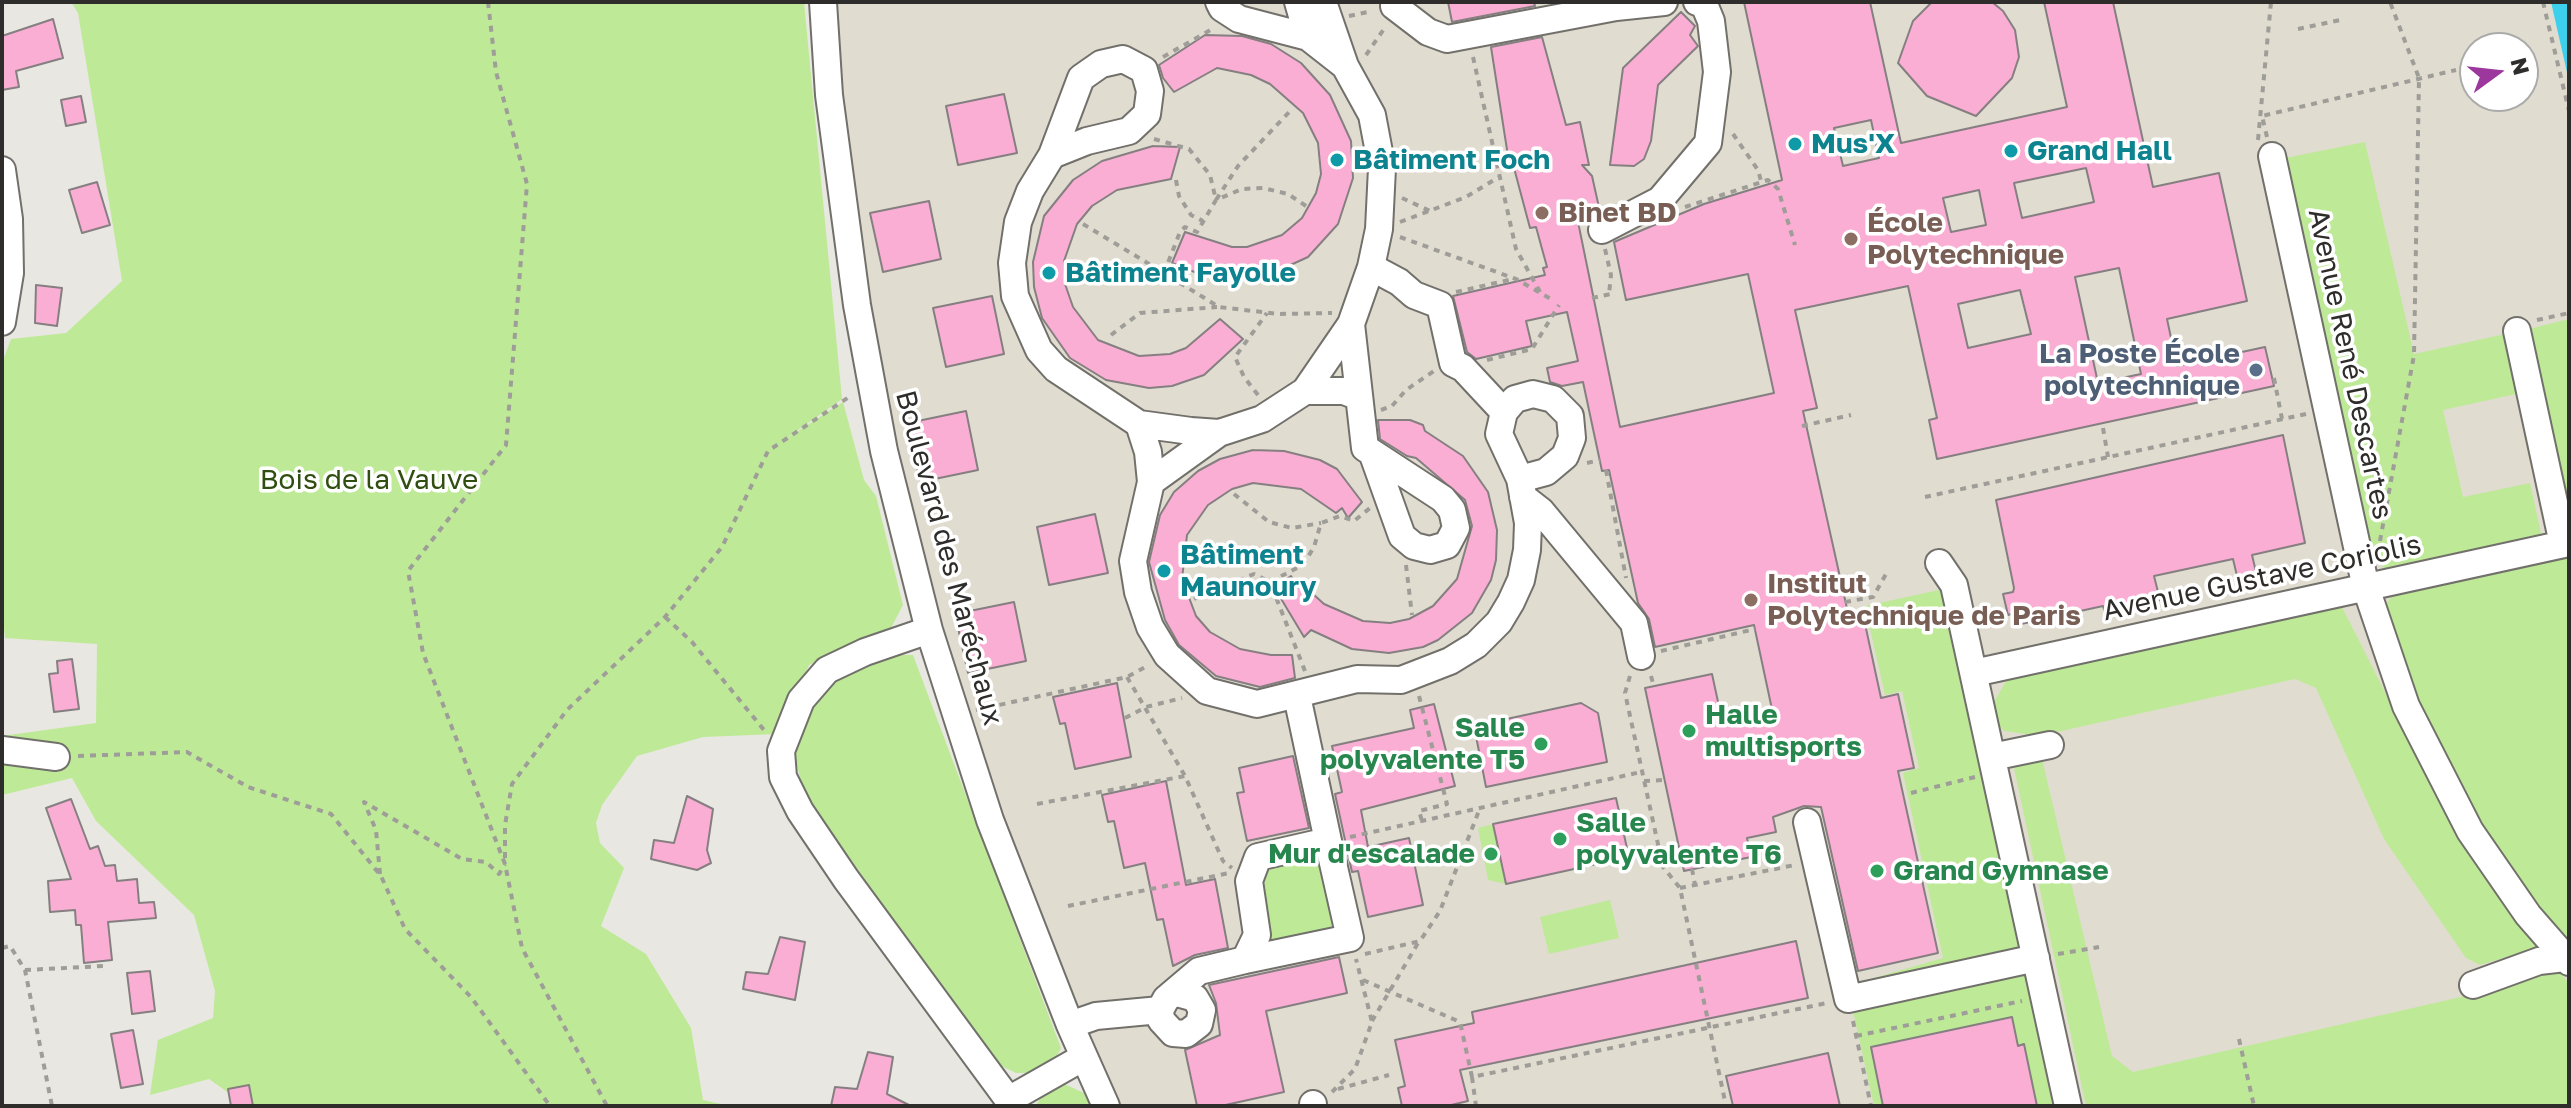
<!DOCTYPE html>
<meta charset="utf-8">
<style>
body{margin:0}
#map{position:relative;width:2571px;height:1108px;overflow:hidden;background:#e9e7e1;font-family:"Golos Text",sans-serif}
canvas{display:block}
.frame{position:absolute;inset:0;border:4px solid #2e2d2b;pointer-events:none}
.north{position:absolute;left:2459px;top:32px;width:80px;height:80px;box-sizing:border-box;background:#fff;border:2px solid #ababaa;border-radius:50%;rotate:75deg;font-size:22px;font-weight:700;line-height:32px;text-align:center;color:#2e2d2b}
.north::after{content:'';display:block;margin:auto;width:28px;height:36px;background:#9c389d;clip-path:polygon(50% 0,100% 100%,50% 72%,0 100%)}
</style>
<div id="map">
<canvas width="2571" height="1108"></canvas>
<div class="frame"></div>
<div class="north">N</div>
</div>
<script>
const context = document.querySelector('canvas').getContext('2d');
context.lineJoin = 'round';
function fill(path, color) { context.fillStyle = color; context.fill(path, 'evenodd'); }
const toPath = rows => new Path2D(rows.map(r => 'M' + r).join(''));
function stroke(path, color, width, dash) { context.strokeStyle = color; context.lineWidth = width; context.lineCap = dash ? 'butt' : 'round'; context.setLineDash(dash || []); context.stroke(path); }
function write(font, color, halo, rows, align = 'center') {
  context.font = font + ' "Golos Text",sans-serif'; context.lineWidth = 7; context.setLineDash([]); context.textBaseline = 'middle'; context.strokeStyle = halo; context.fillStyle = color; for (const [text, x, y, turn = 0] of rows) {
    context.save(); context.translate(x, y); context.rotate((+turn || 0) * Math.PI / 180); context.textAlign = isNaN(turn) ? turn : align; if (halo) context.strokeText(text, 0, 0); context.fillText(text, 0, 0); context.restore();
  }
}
fill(toPath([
 [831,2,2569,2,2569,1106,1116,1106,1069,998,967,726,899,475,867,316],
 [2475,48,2523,48,2523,96,2475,96]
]), '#e1dcd0');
fill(toPath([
 [71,2,804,2,842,399,781,442,843,402,864,480,876,496,903,605,891,628,809,665,778,734,703,737,637,756,602,805,596,823,600,843,624,868,601,926,646,954,691,1028,703,1100,729,1106,247,1106,209,1079,150,1095,158,1040,213,1018,215,991,194,915,96,821,72,778,2,795,2,736,96,723,97,644,5,638,2,608,2,363,11,339,66,333,122,281,78,13],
 [2365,142,2414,354,2514,332,2530,391,2443,410,2463,497,2530,483,2542,538,2401,571,2384,568,2369,555,2280,159],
 [2569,319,2569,518,2529,329],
 [2569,557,2569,946,2510,870,2454,780,2415,704,2388,620,2387,603,2396,591],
 [1948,588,2060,1106,1874,1106,1851,1002,1867,980,1943,958,1903,773,1919,768,1902,691,1885,695,1865,606],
 [2342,607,2451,823,2569,984,2569,1106,2086,1106,2014,768,2032,749,2043,763,2112,1056,2133,1072,2500,988,2551,966,2537,948,2480,965,2466,958,2384,839,2316,688,2295,679,2039,736,2004,731,1995,721,1994,702,2006,681,2026,670],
 [890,655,913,655,1061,1048,1052,1065,1035,1073,1016,1073,995,1063,805,795,795,759,802,722,816,691,845,671],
 [1493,824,1506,884,1488,880,1478,828],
 [1319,853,1340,923,1333,932,1258,946,1262,868],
 [1610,900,1619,938,1549,954,1540,917],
 [1062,1083,1084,1093,1090,1106,1036,1106,1043,1092]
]), '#beea98');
fill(toPath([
 [2551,2,2569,2,2569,81]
]), '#3dd0ec');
const building = toPath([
 [1448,2,1534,2,1535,6,1452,22,1448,2],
 [1744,2,1870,2,1901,143,2067,107,2044,2,2113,2,2153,187,2219,173,2247,301,2167,319,2177,366,2265,347,2274,386,1937,459,1929,420,1937,418,1908,286,1795,310,1817,408,1803,411,1848,613,1862,610,1881,698,1898,694,1914,768,1898,771,1938,953,1858,971,1821,807,1804,806,1773,817,1776,832,1747,838,1751,857,1684,871,1645,688,1712,674,1723,725,1773,714,1754,625,1655,647,1649,619,1638,603,1609,470,1602,471,1583,382,1562,386,1550,382,1547,368,1578,361,1567,312,1526,321,1532,346,1476,359,1467,352,1453,296,1545,275,1543,268,1547,267,1536,227,1530,228,1514,168,1510,169,1491,47,1542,37,1566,125,1580,122,1589,165,1582,165,1592,176,1600,212,1577,217,1620,427,1774,393,1748,274,1626,300,1614,242,1704,204,1782,180,1744,2],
 [1871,120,1879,158,1843,166,1834,128,1871,120],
 [2086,168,2094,202,2022,218,2014,183,2086,168],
 [1979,190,1986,225,1951,232,1943,198,1979,190],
 [2119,268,2141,374,2098,383,2075,277,2119,268],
 [2020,290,2031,334,1968,348,1958,304,2020,290],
 [1932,2,1992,2,2003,11,2015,30,2019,57,2012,78,1976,116,1927,96,1898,63,1913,21,1932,2],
 [1681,12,1695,26,1690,35,1698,46,1658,85,1651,141,1644,159,1634,166,1610,165,1623,68,1681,12],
 [53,19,63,58,16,71,19,87,2,90,2,36,53,19],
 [1205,35,1242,36,1271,44,1301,63,1330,95,1351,141,1353,178,1338,224,1308,257,1262,278,1229,280,1202,275,1172,263,1185,232,1232,247,1247,247,1282,235,1302,218,1316,193,1321,174,1318,143,1303,113,1270,84,1251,75,1217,68,1174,92,1163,78,1159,65,1205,35],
 [1004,94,1017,153,958,165,946,106,1004,94],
 [81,96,86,122,66,126,61,100,81,96],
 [1153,146,1180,147,1171,179,1117,190,1092,206,1077,224,1064,261,1065,284,1073,307,1098,340,1139,356,1170,354,1186,348,1220,319,1243,339,1204,375,1172,386,1149,388,1106,380,1070,358,1042,318,1034,287,1033,262,1044,216,1073,180,1102,161,1153,146],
 [97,182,110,225,82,233,69,190,97,182],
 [929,201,941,259,883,272,870,213,929,201],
 [36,285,62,288,57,326,35,323,36,285],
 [992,296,1004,354,946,367,933,308,992,296],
 [966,411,978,470,920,482,908,423,966,411],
 [1378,420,1410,420,1423,425,1425,431,1463,456,1488,492,1497,530,1496,560,1491,580,1472,613,1438,640,1423,647,1389,653,1352,649,1311,630,1304,637,1274,587,1291,576,1298,588,1302,584,1324,604,1363,621,1390,623,1409,619,1433,606,1457,579,1472,526,1465,500,1416,458,1407,456,1380,439,1378,420],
 [2283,435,2305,543,2252,555,2256,572,2237,576,2233,559,2154,576,2160,600,2105,613,2103,606,2021,624,2018,612,2008,615,2003,594,2013,592,2014,588,1996,500,2283,435],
 [1253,450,1284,451,1320,460,1337,469,1362,502,1348,518,1342,508,1336,513,1301,489,1253,483,1232,489,1208,505,1187,535,1182,579,1196,616,1210,632,1240,649,1271,655,1292,655,1295,678,1260,687,1216,676,1179,645,1165,620,1149,562,1160,515,1174,492,1198,471,1220,459,1253,450],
 [1095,514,1108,573,1049,585,1037,527,1095,514],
 [1014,602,1026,661,968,673,955,614,1014,602],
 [72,659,79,709,54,712,49,674,58,673,57,661,72,659],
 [1117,683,1131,757,1075,769,1065,723,1060,724,1053,697,1117,683],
 [1581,703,1598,713,1607,762,1486,787,1474,726,1581,703],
 [1434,704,1455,786,1361,810,1368,847,1409,838,1423,905,1368,917,1358,871,1352,872,1335,794,1342,792,1332,746,1414,728,1410,710,1434,704],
 [1293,756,1309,828,1247,841,1237,793,1244,792,1239,768,1293,756],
 [1166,781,1186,885,1215,879,1228,948,1195,955,1173,966,1163,919,1157,920,1145,863,1124,868,1114,821,1108,822,1102,795,1166,781],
 [687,796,713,809,707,850,711,863,697,870,651,859,654,840,674,843,687,796],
 [1616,798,1628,853,1623,854,1624,858,1506,884,1493,824,1616,798],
 [71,799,90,849,98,846,105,866,115,865,117,881,137,879,139,903,154,902,156,918,108,922,112,960,84,963,81,925,76,925,75,910,50,912,48,881,71,879,46,808,71,799],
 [780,937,805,942,795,1000,743,989,746,972,768,974,780,937],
 [1796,941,1808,998,1460,1070,1468,1101,1447,1106,1402,1106,1398,1088,1405,1086,1395,1040,1474,1023,1472,1012,1796,941],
 [1339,957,1347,993,1266,1011,1284,1092,1221,1106,1197,1106,1185,1050,1220,1035,1216,1003,1209,985,1339,957],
 [150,971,155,1011,132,1014,127,973,150,971],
 [2012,1017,2018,1046,2024,1044,2037,1106,1883,1106,1871,1047,2012,1017],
 [133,1030,143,1084,121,1088,111,1034,133,1030],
 [868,1052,893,1057,887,1094,911,1106,831,1106,835,1087,857,1089,868,1052],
 [1828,1053,1840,1106,1733,1106,1726,1076,1828,1053],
 [249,1085,253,1106,231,1106,228,1089,249,1085]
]);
fill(building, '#fbaed3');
stroke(building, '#857f81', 2);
const minor = toPath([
 [823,2,829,95,857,305,884,451,929,630,990,820,1070,1025,1106,1106],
 [1298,2,1308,37],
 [1323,2,1345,66],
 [1394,6,1428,32,1447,39,1616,7,1664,2],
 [1052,155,1087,141,1129,131,1147,114,1150,91,1144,70,1123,59,1101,64,1081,78,1052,155,1030,191,1018,222,1012,263,1015,296,1039,350,1056,369,1139,424,1191,431,1219,433,1262,419,1305,391,1351,324,1371,267,1379,229,1382,168,1372,115,1345,66,1308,37,1239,19,1222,8,1219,2],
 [2272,156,2366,588,2406,706,2470,831,2528,915,2569,962],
 [2,170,9,219,10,273,2,322],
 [1602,230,1660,200,1708,143,1717,72,1711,21,1704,4,1697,2],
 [1351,324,1365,448,1443,499,1452,510,1456,528,1447,545,1430,550,1414,546,1402,536,1373,455],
 [2517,331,2563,544],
 [1305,391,1344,391,1357,396],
 [1504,412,1515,399,1533,394,1553,399,1570,416,1572,438,1565,456,1546,472,1520,479],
 [1139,424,1148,452,1151,482,1133,561,1138,592,1150,627,1167,655,1207,691,1257,704,1357,679,1401,680,1450,661,1476,645,1499,622,1511,602,1521,580,1527,550,1528,523,1520,479,1499,434,1504,412,1463,368,1453,363,1440,305,1414,295,1399,282,1371,267],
 [1151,482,1219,433],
 [1523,497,1541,511,1634,623,1641,656],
 [1939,563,1954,585,2068,1106],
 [929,630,865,652,827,670,801,700,781,751,783,777,800,811,846,879,1013,1106],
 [1974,673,2569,543],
 [1297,696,1328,841],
 [2,750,56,757],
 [1992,757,2050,745],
 [1807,822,1848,999,2036,958],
 [1328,841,1350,938,1245,960,1257,935,1249,881,1258,857,1328,841],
 [2473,985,2539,961,2565,958],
 [1177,993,1195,998,1202,1010,1199,1024,1186,1034,1173,1033,1161,1020,1160,1010,1166,999,1199,971,1245,960],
 [1070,1025,1096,1016,1160,1010],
 [1010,1099,1084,1057],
 [1313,1104,1313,1106]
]);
stroke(minor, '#72706b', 30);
stroke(toPath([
 [488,2,496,72,527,184,506,445,408,571,423,653,505,864,522,948,607,1106],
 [2543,2,2569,111],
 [1349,16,1372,11],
 [2298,29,2340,20],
 [1366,55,1386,26],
 [1163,57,1214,28],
 [1473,57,1516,249,1540,292],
 [1733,134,1758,170,1761,181],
 [2267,137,2262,116,2456,70],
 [1154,139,1189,149,1210,175,1216,200,1238,166,1292,109],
 [2258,140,2271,2],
 [1176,180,1179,196,1191,215,1203,221],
 [1402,198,1430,211],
 [1306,206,1288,194,1263,188,1242,189,1216,200,1197,232,1185,227,1180,232,1164,273,1219,307,1279,314,1332,313],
 [1685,207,1768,180,1778,189,1795,245],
 [1400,222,1466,197,1499,177],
 [1083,224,1164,273],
 [1400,237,1516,279,1551,299],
 [1605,249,1611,275,1609,294],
 [1456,292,1513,279],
 [1592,298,1615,293],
 [2537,320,2569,313],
 [1111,335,1140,313,1217,307],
 [1487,360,1532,349,1559,305],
 [2274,378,2282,419],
 [1258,395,1244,377,1235,357,1267,313],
 [1381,410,1392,406,1406,390,1434,371],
 [1802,426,1851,415],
 [2103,428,2108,457],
 [1587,463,1600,460],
 [1606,470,1626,578],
 [1234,494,1269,522,1292,528,1321,523],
 [1925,497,2306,414],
 [2380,541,2414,355,2419,78,2390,2],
 [1406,565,1412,615],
 [1194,599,1254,574,1270,582],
 [1845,602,1873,597,1886,574],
 [665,617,692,642,764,730],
 [1661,651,1755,629],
 [1305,671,1270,582,1303,565,1314,547,1321,523,1340,516,1354,521,1370,508],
 [1630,676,1625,693,1663,867,1680,888,1726,1106],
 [1651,676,1654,687],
 [1127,677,1185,776,1223,861,1232,868],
 [1419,696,1447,804,1419,811,1422,821],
 [976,710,1127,677,1149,665],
 [1125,718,1146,707,1182,698],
 [78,756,187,752,248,787,331,814,381,876,405,929,471,997,550,1106],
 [1644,781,1664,780],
 [1911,793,1975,777],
 [1037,804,1185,776],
 [1350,837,1641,772],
 [505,858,505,825,512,784,567,710,665,617,722,547,768,451,852,395],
 [1692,869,1695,885],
 [380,874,376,830,364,802,462,859,486,862,499,874,505,864],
 [1680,888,1795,865],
 [1068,906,1229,873],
 [2,948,10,946,25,970,52,1106],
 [1365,954,1420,941,1440,911,1480,808],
 [2058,954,2099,947],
 [25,970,104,966],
 [1363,980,1460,1022,1472,1077,1827,1003],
 [1372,1021,1418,943],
 [1853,1021,1871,1106],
 [1856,1036,2022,1001],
 [2239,1039,2254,1106],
 [1472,1077,1476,1106],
 [1338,1089,1389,1075],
 [1332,1092,1355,1069,1372,1022,1356,959]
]), '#9e9d98', 4, [6, 6]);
stroke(minor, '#fff', 26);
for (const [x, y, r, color] of [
 [1795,144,8,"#0f9aa8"],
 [2011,151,8,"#0f9aa8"],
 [1337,160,8,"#0f9aa8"],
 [1542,213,8,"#8d6e63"],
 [1851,239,8,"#8d6e63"],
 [1049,273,8,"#0f9aa8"],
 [2256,370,8,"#5c6f8a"],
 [1164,571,8,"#0f9aa8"],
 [1751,600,8,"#8d6e63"],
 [1689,731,8,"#2e9e5b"],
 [1541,744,8,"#2e9e5b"],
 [1560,839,8,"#2e9e5b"],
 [1491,854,8,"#2e9e5b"],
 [1877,871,8,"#2e9e5b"]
]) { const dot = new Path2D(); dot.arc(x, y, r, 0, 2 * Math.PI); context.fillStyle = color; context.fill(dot); stroke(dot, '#fff', 3); }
write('bold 28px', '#0d838f', '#fff', [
 ["Mus'X",1811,144],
 ["Grand Hall",2027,151],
 ["Bâtiment Foch",1353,160],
 ["Bâtiment Fayolle",1065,273],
 ["Bâtiment",1180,555],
 ["Maunoury",1180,587]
], 'left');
write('bold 28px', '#785e54', '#fff', [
 ["Binet BD",1558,213],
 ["École",1867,223],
 ["Polytechnique",1867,255],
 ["Institut",1767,584],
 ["Polytechnique de Paris",1767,616]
], 'left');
write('bold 28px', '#4e5e75', '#fff', [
 ["La Poste École",2240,354],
 ["polytechnique",2240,386]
], 'right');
write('28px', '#2e2d2b', '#fff', [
 ["Avenue René Descartes",2350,364,78],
 ["Boulevard des Maréchaux",949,558,75],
 ["Avenue Gustave Coriolis",2262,578,-12]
]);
write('28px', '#314e11', '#fff', [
 ["Bois de la Vauve",369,480]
]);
write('bold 28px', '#27864d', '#fff', [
 ["Halle",1705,715],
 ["multisports",1705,747],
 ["Salle",1525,728,"right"],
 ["polyvalente T5",1525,760,"right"],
 ["Salle",1576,823],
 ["polyvalente T6",1576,855],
 ["Mur d'escalade",1475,854,"right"],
 ["Grand Gymnase",1893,871]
], 'left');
</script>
